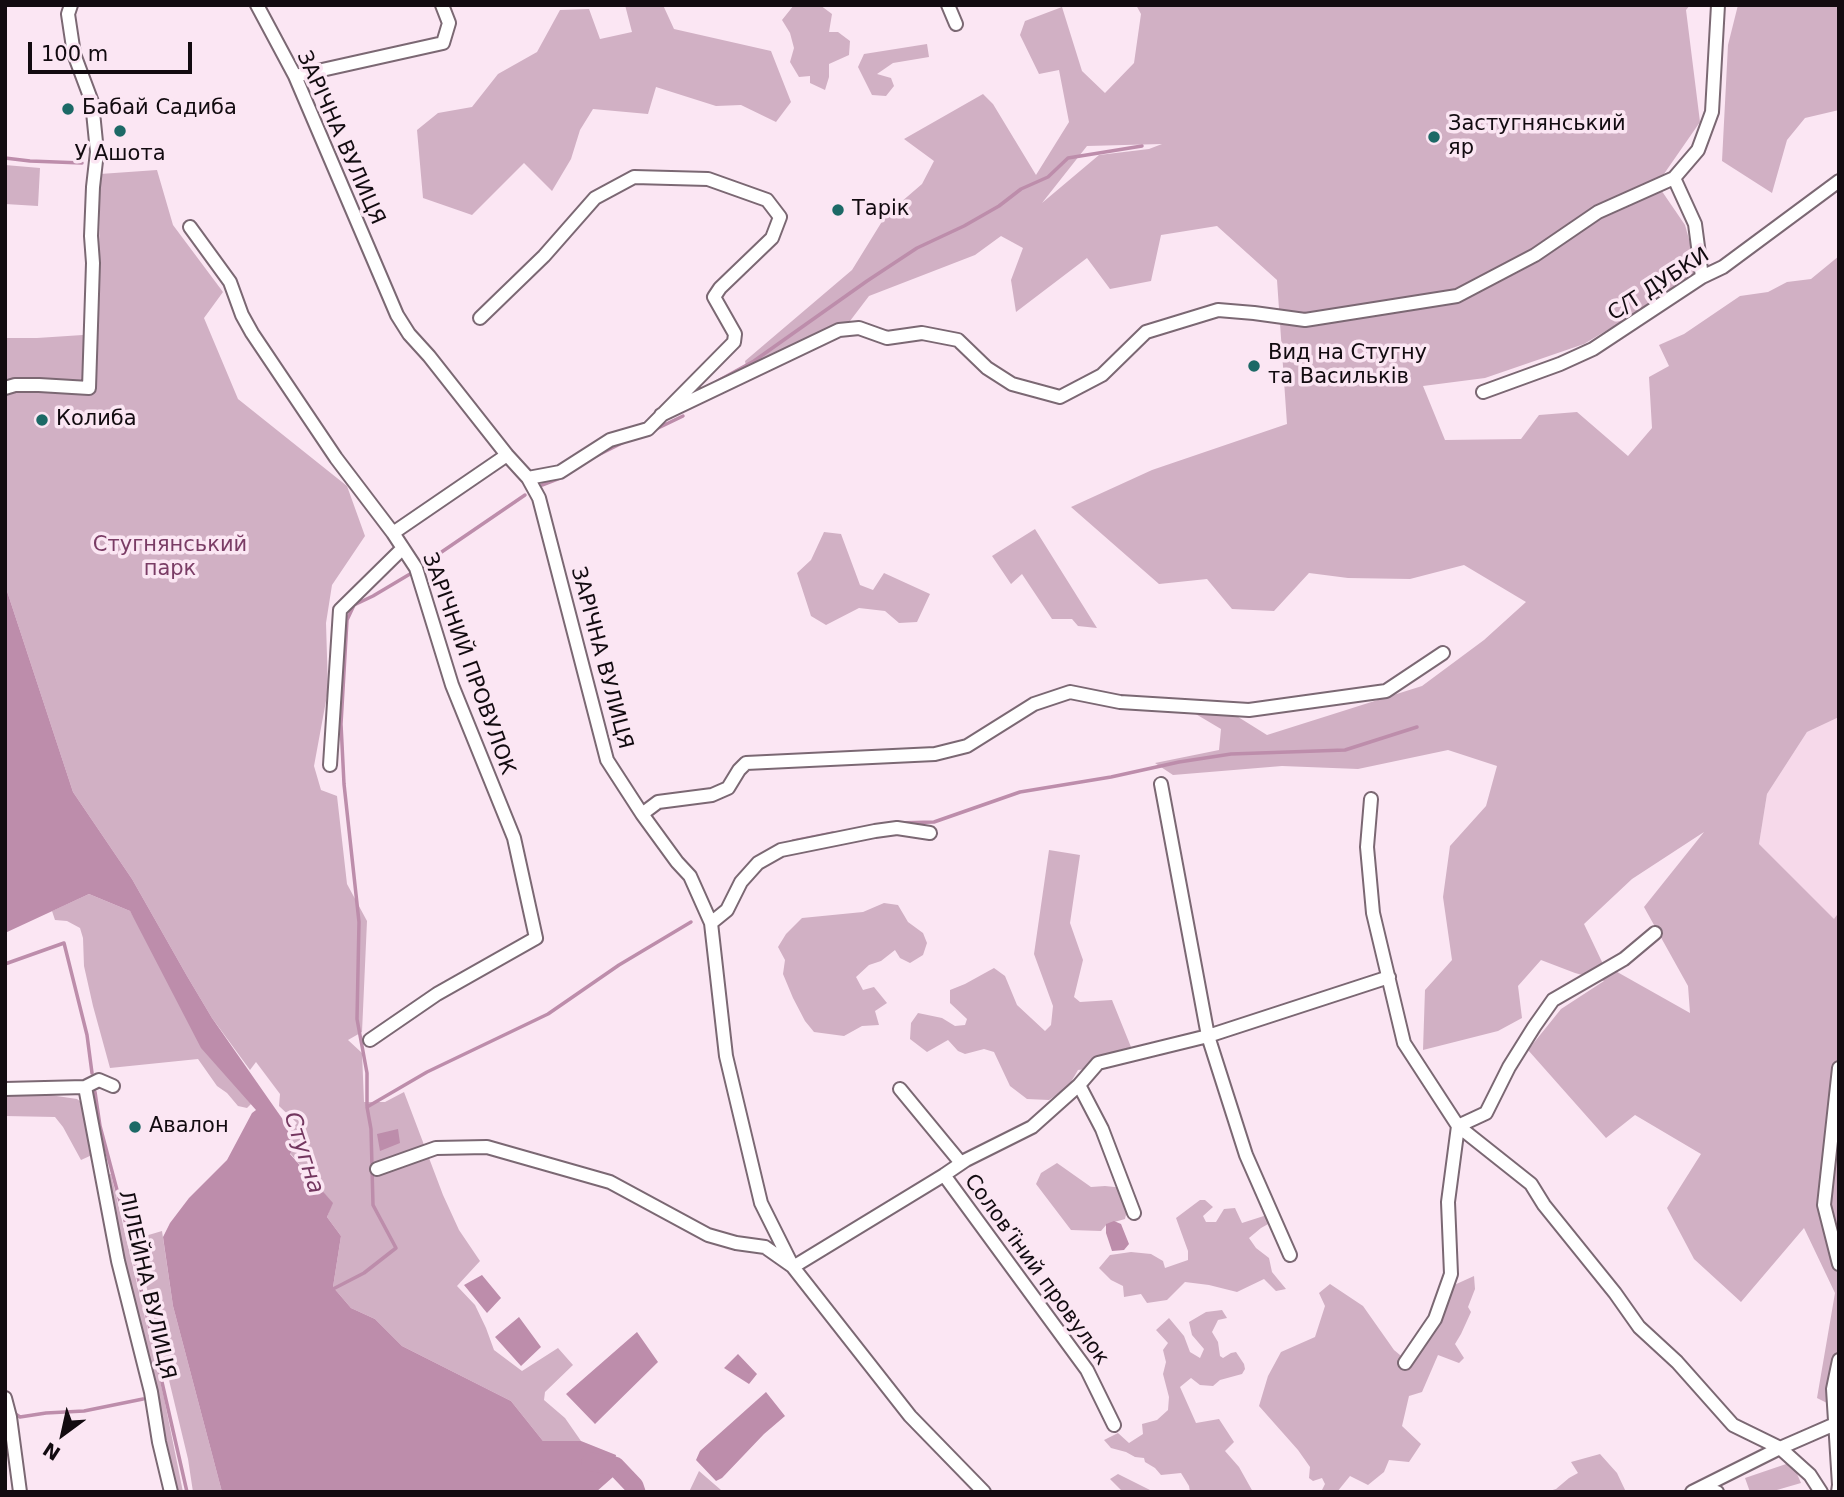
<!DOCTYPE html>
<meta charset="utf-8">
<style>
body{margin:0}
#map{position:relative;width:1844px;height:1497px;overflow:hidden;background:#fbe6f3;font-family:"DejaVu Sans",sans-serif}
canvas{display:block}
.frame{position:absolute;inset:0;border:7px solid #120b10;pointer-events:none}
.north{position:absolute;left:28px;top:1399px;width:70px;height:70px;-webkit-text-stroke:5px #fbe6f3;paint-order:stroke;rotate:213deg;font-size:19px;font-weight:700;line-height:28px;text-align:center;color:#120b10}
.north::after{content:'';display:block;margin:auto;width:24px;height:32px;background:#120b10;clip-path:polygon(50% 0,100% 100%,50% 72%,0 100%)}
.scale{position:absolute;left:28px;top:42px;width:164px;height:32px;box-sizing:border-box;border:4px solid #120b10;border-top:0;padding-left:9px;font-size:21px;line-height:24px;white-space:nowrap;color:#120b10;-webkit-text-stroke:5px #fbe6f3;paint-order:stroke}
</style>
<div id="map">
<canvas width="1844" height="1497"></canvas>
<div class="frame"></div>
<div class="north">N</div>
<div class="scale">100 m</div>
</div>
<script>
const context = document.querySelector('canvas').getContext('2d');
context.lineJoin = 'round';
function fill(path, color) { context.fillStyle = color; context.fill(path, 'evenodd'); }
const toPath = rows => new Path2D(rows.map(r => 'M' + r).join(''));
function stroke(path, color, width, dash) { context.strokeStyle = color; context.lineWidth = width; context.lineCap = dash ? 'butt' : 'round'; context.setLineDash(dash || []); context.stroke(path); }
function write(font, color, halo, rows, align = 'center') {
  context.font = font + ' "DejaVu Sans",sans-serif'; context.lineWidth = 7; context.setLineDash([]); context.textBaseline = 'middle'; context.strokeStyle = halo; context.fillStyle = color; for (const [text, x, y, turn = 0] of rows) {
    context.save(); context.translate(x, y); context.rotate((+turn || 0) * Math.PI / 180); context.textAlign = isNaN(turn) ? turn : align; if (halo) context.strokeText(text, 0, 0); context.fillText(text, 0, 0); context.restore();
  }
}
fill(toPath([
 [1839,717,1839,912,1834,920,1759,844,1767,794,1807,732]
]), '#f6d9ea');
fill(toPath([
 [625,5,663,5,674,29,771,51,791,102,776,122,741,105,716,106,656,87,648,114,593,109,580,130,571,159,552,191,524,163,472,215,423,198,417,130,438,113,472,107,498,74,537,52,560,10,589,9,600,39,632,32],
 [794,5,820,5,832,14,829,32,838,32,850,41,849,55,829,64,829,77,825,90,810,83,810,76,799,77,790,62,794,48,790,33,782,20],
 [1136,5,1690,5,1686,10,1700,122,1657,184,1685,225,1699,275,1584,344,1485,378,1423,386,1445,440,1521,439,1539,415,1577,412,1628,456,1652,428,1649,377,1669,366,1659,345,1684,334,1740,296,1768,292,1787,282,1811,279,1839,256,1839,717,1807,732,1767,794,1759,844,1834,919,1839,912,1839,1409,1817,1398,1835,1293,1804,1228,1741,1302,1694,1259,1667,1208,1701,1154,1635,1115,1606,1138,1528,1050,1561,1009,1604,981,1575,973,1541,960,1518,986,1522,1018,1498,1031,1423,1050,1425,990,1452,960,1443,897,1450,846,1486,806,1497,766,1448,750,1358,769,1282,766,1173,775,1155,763,1219,750,1221,729,1194,713,1235,715,1267,735,1422,686,1484,640,1526,602,1464,565,1410,579,1348,578,1309,573,1274,611,1232,609,1207,579,1159,584,1071,507,1152,470,1287,424,1277,280,1217,226,1161,235,1151,281,1110,289,1087,258,1016,312,1011,280,1023,248,1001,236,975,255,869,296,850,321,747,372,745,361,852,270,886,215,922,184,934,161,904,139,983,94,993,104,1036,175,1069,122,1059,70,1039,74,1020,35,1025,21,1062,7,1082,71,1105,93,1134,63,1141,14],
 [1162,144,1149,149,1099,155,1042,203,1087,146],
 [1704,832,1644,907,1688,986,1690,1013,1603,964,1584,924,1632,879],
 [1738,5,1839,5,1839,110,1805,118,1787,140,1772,193,1722,161,1728,45],
 [927,44,929,57,893,63,877,74,891,78,894,86,886,96,872,95,858,67,864,54],
 [5,165,40,168,38,206,5,204],
 [157,170,173,225,223,292,204,318,238,399,347,486,365,536,332,585,326,623,328,690,314,766,321,790,337,796,347,884,367,921,362,1032,348,1040,362,1053,364,1102,385,1102,404,1092,443,1195,459,1230,480,1261,457,1286,475,1305,486,1328,494,1350,522,1371,558,1348,573,1365,545,1392,544,1400,565,1418,581,1441,543,1441,511,1401,402,1346,375,1319,351,1308,333,1287,341,1236,327,1217,332,1203,290,1153,293,1148,289,1133,297,1123,279,1106,280,1094,256,1062,250,1070,212,1018,187,976,132,879,73,792,5,585,5,338,37,338,98,334,100,174],
 [1035,529,1097,628,1078,626,1072,619,1052,619,1022,574,1011,584,992,556],
 [824,532,841,534,860,585,873,590,884,573,930,594,917,622,899,623,885,611,859,608,826,625,811,616,797,573,811,560],
 [1049,850,1080,855,1070,923,1083,960,1074,997,1080,1002,1112,1000,1131,1047,1095,1059,1086,1069,1078,1070,1068,1087,1049,1100,1027,1099,1010,1086,994,1052,984,1049,965,1054,958,1051,948,1040,927,1052,910,1039,911,1023,918,1013,942,1018,955,1026,965,1025,967,1019,950,1003,950,990,965,984,994,968,1005,976,1017,1005,1045,1031,1051,1025,1053,1006,1034,954],
 [89,894,130,911,247,1094,251,1104,247,1108,238,1106,227,1093,217,1086,198,1059,110,1068,93,1006,84,966,83,938,80,928,67,921,55,920,52,911],
 [884,903,898,905,908,922,923,933,927,943,923,955,910,963,900,958,895,950,881,961,869,965,856,977,863,990,874,987,887,1003,875,1011,879,1025,862,1026,844,1036,814,1032,805,1021,793,998,783,974,785,960,778,947,786,934,802,918,863,912],
 [43,1094,77,1099,85,1105,92,1155,81,1160,63,1127,55,1117,5,1116,5,1096],
 [1057,1163,1091,1187,1105,1186,1124,1188,1127,1210,1125,1219,1107,1224,1101,1231,1071,1230,1036,1184,1041,1173],
 [111,1174,164,1398,183,1492,174,1492,106,1175],
 [1200,1200,1205,1200,1213,1207,1203,1216,1206,1222,1216,1222,1224,1209,1235,1208,1242,1223,1267,1215,1270,1223,1261,1228,1249,1238,1256,1248,1269,1258,1272,1272,1286,1289,1276,1291,1264,1279,1237,1292,1209,1285,1185,1282,1167,1300,1147,1303,1141,1294,1124,1297,1123,1286,1111,1280,1099,1268,1110,1255,1131,1252,1151,1254,1163,1261,1165,1268,1188,1260,1188,1251,1176,1218],
 [162,1231,173,1306,222,1492,193,1492,188,1459,135,1239],
 [1474,1276,1475,1289,1468,1307,1471,1312,1461,1334,1455,1344,1464,1358,1459,1363,1438,1355,1422,1392,1409,1396,1402,1426,1421,1444,1409,1462,1389,1460,1384,1472,1368,1485,1350,1476,1337,1492,1321,1492,1325,1484,1322,1478,1313,1481,1309,1478,1310,1467,1298,1450,1259,1406,1268,1376,1281,1352,1315,1337,1325,1306,1319,1293,1330,1284,1363,1306,1394,1350,1406,1360,1452,1286],
 [1222,1310,1227,1318,1218,1320,1212,1332,1218,1342,1220,1356,1223,1358,1231,1353,1236,1352,1244,1364,1245,1369,1242,1374,1220,1380,1213,1386,1200,1385,1191,1378,1180,1387,1196,1423,1219,1419,1234,1442,1225,1451,1239,1467,1253,1492,1190,1492,1189,1486,1181,1473,1161,1475,1155,1468,1145,1462,1144,1458,1135,1457,1126,1452,1111,1448,1104,1440,1118,1433,1129,1443,1143,1434,1142,1424,1157,1420,1168,1410,1169,1397,1163,1374,1166,1362,1163,1350,1168,1343,1156,1330,1169,1318,1184,1336,1190,1352,1200,1358,1204,1349,1192,1335,1189,1322,1206,1312],
 [1600,1454,1617,1473,1626,1492,1546,1492,1556,1489,1569,1478,1578,1473,1571,1462],
 [1792,1462,1801,1483,1770,1492,1750,1492,1745,1478],
 [699,1471,721,1490,720,1492,689,1492],
 [1118,1474,1154,1492,1123,1492,1110,1479]
]), '#d1b0c4');
fill(toPath([
 [5,585,73,792,132,879,187,976,212,1018,286,1124,293,1148,290,1154,333,1203,327,1217,341,1236,333,1287,351,1308,375,1319,402,1346,511,1401,543,1441,581,1441,616,1455,613,1477,596,1492,222,1492,173,1306,163,1237,170,1223,189,1198,227,1160,252,1113,256,1110,201,1048,130,911,89,894,5,933],
 [398,1129,400,1143,380,1151,377,1134],
 [1114,1221,1121,1224,1129,1244,1124,1250,1112,1251,1106,1233,1106,1224],
 [482,1275,501,1298,487,1313,464,1285],
 [519,1317,541,1347,521,1366,495,1337],
 [637,1332,658,1362,595,1424,566,1394],
 [738,1354,757,1374,749,1384,724,1368],
 [766,1392,785,1416,764,1434,722,1478,716,1481,696,1460,700,1451]
]), '#bd8dab');
stroke(toPath([
 [5,158,30,161,82,163],
 [716,382,754,361,867,281,917,248,964,226,999,206,1021,189,1048,177,1068,158,1142,146],
 [654,430,683,416],
 [596,456,624,442],
 [542,485,560,478],
 [424,564,525,495],
 [896,823,934,822,1020,792,1111,777,1179,762,1231,754,1345,750,1417,727],
 [793,841,833,833],
 [5,964,64,943,87,1035,92,1073],
 [95,1092,100,1126,126,1224,187,1492],
 [367,1106,367,1073,357,1019,359,922,344,784,341,724,347,620,354,605,373,596,410,574],
 [333,1289,364,1273,396,1248,373,1205,371,1129,367,1107,427,1072,548,1014,619,965,691,922],
 [14,1413,20,1417,46,1413,84,1411,143,1399]
]), '#bd8dab', 3.5);
stroke(toPath([
 [591,1462,615,1466,634,1486,636,1492]
]), '#bd8dab', 19);
const minor = toPath([
 [257,5,295,76,397,315,409,334,429,356,507,455,528,478,539,498,607,760,642,814,677,862,690,876,711,923,726,1056,761,1203,793,1267,910,1416,984,1492],
 [948,5,956,24],
 [295,76,443,43,449,23,442,5],
 [190,227,230,282,242,315,252,333,336,458,393,533,416,568,452,685,514,838,536,938,437,994,370,1040],
 [1702,277,1695,224,1674,178,1698,150,1712,112,1718,5],
 [480,318,544,256,595,198,634,177,708,179,767,200,780,217,772,238,720,288,714,297,735,334,734,342,648,429,610,440,560,472,528,478],
 [5,388,15,385,39,385,89,388,93,263,91,236,93,187,97,152,92,102,74,54,68,14,71,5],
 [1483,392,1560,364,1593,349,1702,277,1723,267,1839,181],
 [661,415,839,330,859,328,887,338,922,333,958,340,987,368,1012,384,1060,397,1102,375,1146,332,1218,310,1254,313,1305,320,1457,296,1535,255,1598,212,1674,178],
 [393,533,507,455],
 [330,765,340,610,403,548],
 [1161,784,1208,1036,1246,1155,1290,1255],
 [1371,799,1367,847,1373,913,1404,1043,1458,1126,1531,1184,1544,1205,1615,1293,1639,1327,1677,1362,1733,1425,1780,1448,1835,1424],
 [642,814,658,802,712,795,728,788,739,770,746,763,935,754,967,746,1034,704,1070,692,1120,702,1249,710,1386,691,1443,653],
 [711,923,727,910,741,882,758,863,781,850,875,831,897,828,930,833],
 [1839,1068,1824,1205,1839,1264],
 [1079,1085,1102,1129,1134,1213],
 [85,1087,118,1261,151,1392,159,1442,171,1492],
 [5,1089,85,1087,99,1080,113,1086],
 [900,1089,961,1163],
 [1458,1126,1486,1113,1509,1067,1534,1027,1553,1000,1624,959,1655,933],
 [377,1169,436,1148,487,1147,610,1182,708,1235,736,1243,765,1247,792,1266],
 [944,1175,1087,1370,1114,1425],
 [793,1267,944,1175,966,1160,1032,1127,1079,1085,1098,1063,1208,1036,1389,977],
 [1405,1363,1435,1319,1451,1274,1448,1202,1458,1126],
 [5,1398,10,1417,20,1492],
 [1700,1488,1780,1448,1810,1475,1821,1492],
 [1692,1492,1700,1488,1717,1492],
 [1838,1492,1839,1485,1833,1389,1839,1360]
]);
stroke(minor, '#7b6873', 16);
stroke(minor, '#fff', 12);
for (const [x, y, r, color] of [
 [68,109,7,"#1c6966"],
 [120,131,7,"#1c6966"],
 [1434,137,7,"#1c6966"],
 [838,210,7,"#1c6966"],
 [1254,366,7,"#1c6966"],
 [42,420,7,"#1c6966"],
 [135,1127,7,"#1c6966"]
]) { const dot = new Path2D(); dot.arc(x, y, r, 0, 2 * Math.PI); context.fillStyle = color; context.fill(dot); stroke(dot, '#fbe6f3', 2.5); }
write('21px', '#120b10', '#fbe6f3', [
 ["Бабай Садиба",82,109],
 ["Застугнянський",1448,125],
 ["яр",1448,149],
 ["У Ашота",120,155,"center"],
 ["Тарік",852,210],
 ["Вид на Стугну",1268,354],
 ["та Васильків",1268,378],
 ["Колиба",56,420],
 ["Авалон",149,1127]
], 'left');
write('21px', '#120b10', '#fbe6f3', [
 ["ЗАРІЧНА ВУЛИЦЯ",340,138,66],
 ["С/Т ДУБКИ",1659,285,-33],
 ["ЗАРІЧНА ВУЛИЦЯ",601,658,75],
 ["ЗАРІЧНИЙ ПРОВУЛОК",468,664,70],
 ["Соловʼїний провулок",1036,1270,54],
 ["ЛІЛЕЙНА ВУЛИЦЯ",146,1285,77]
]);
write('21px', '#7a3c65', '#fbe6f3', [
 ["Стугнянський",170,546],
 ["парк",170,570]
]);
write('italic 23px', '#73365f', '#fbe6f3', [
 ["Стугна",303,1153,72]
]);
</script>
